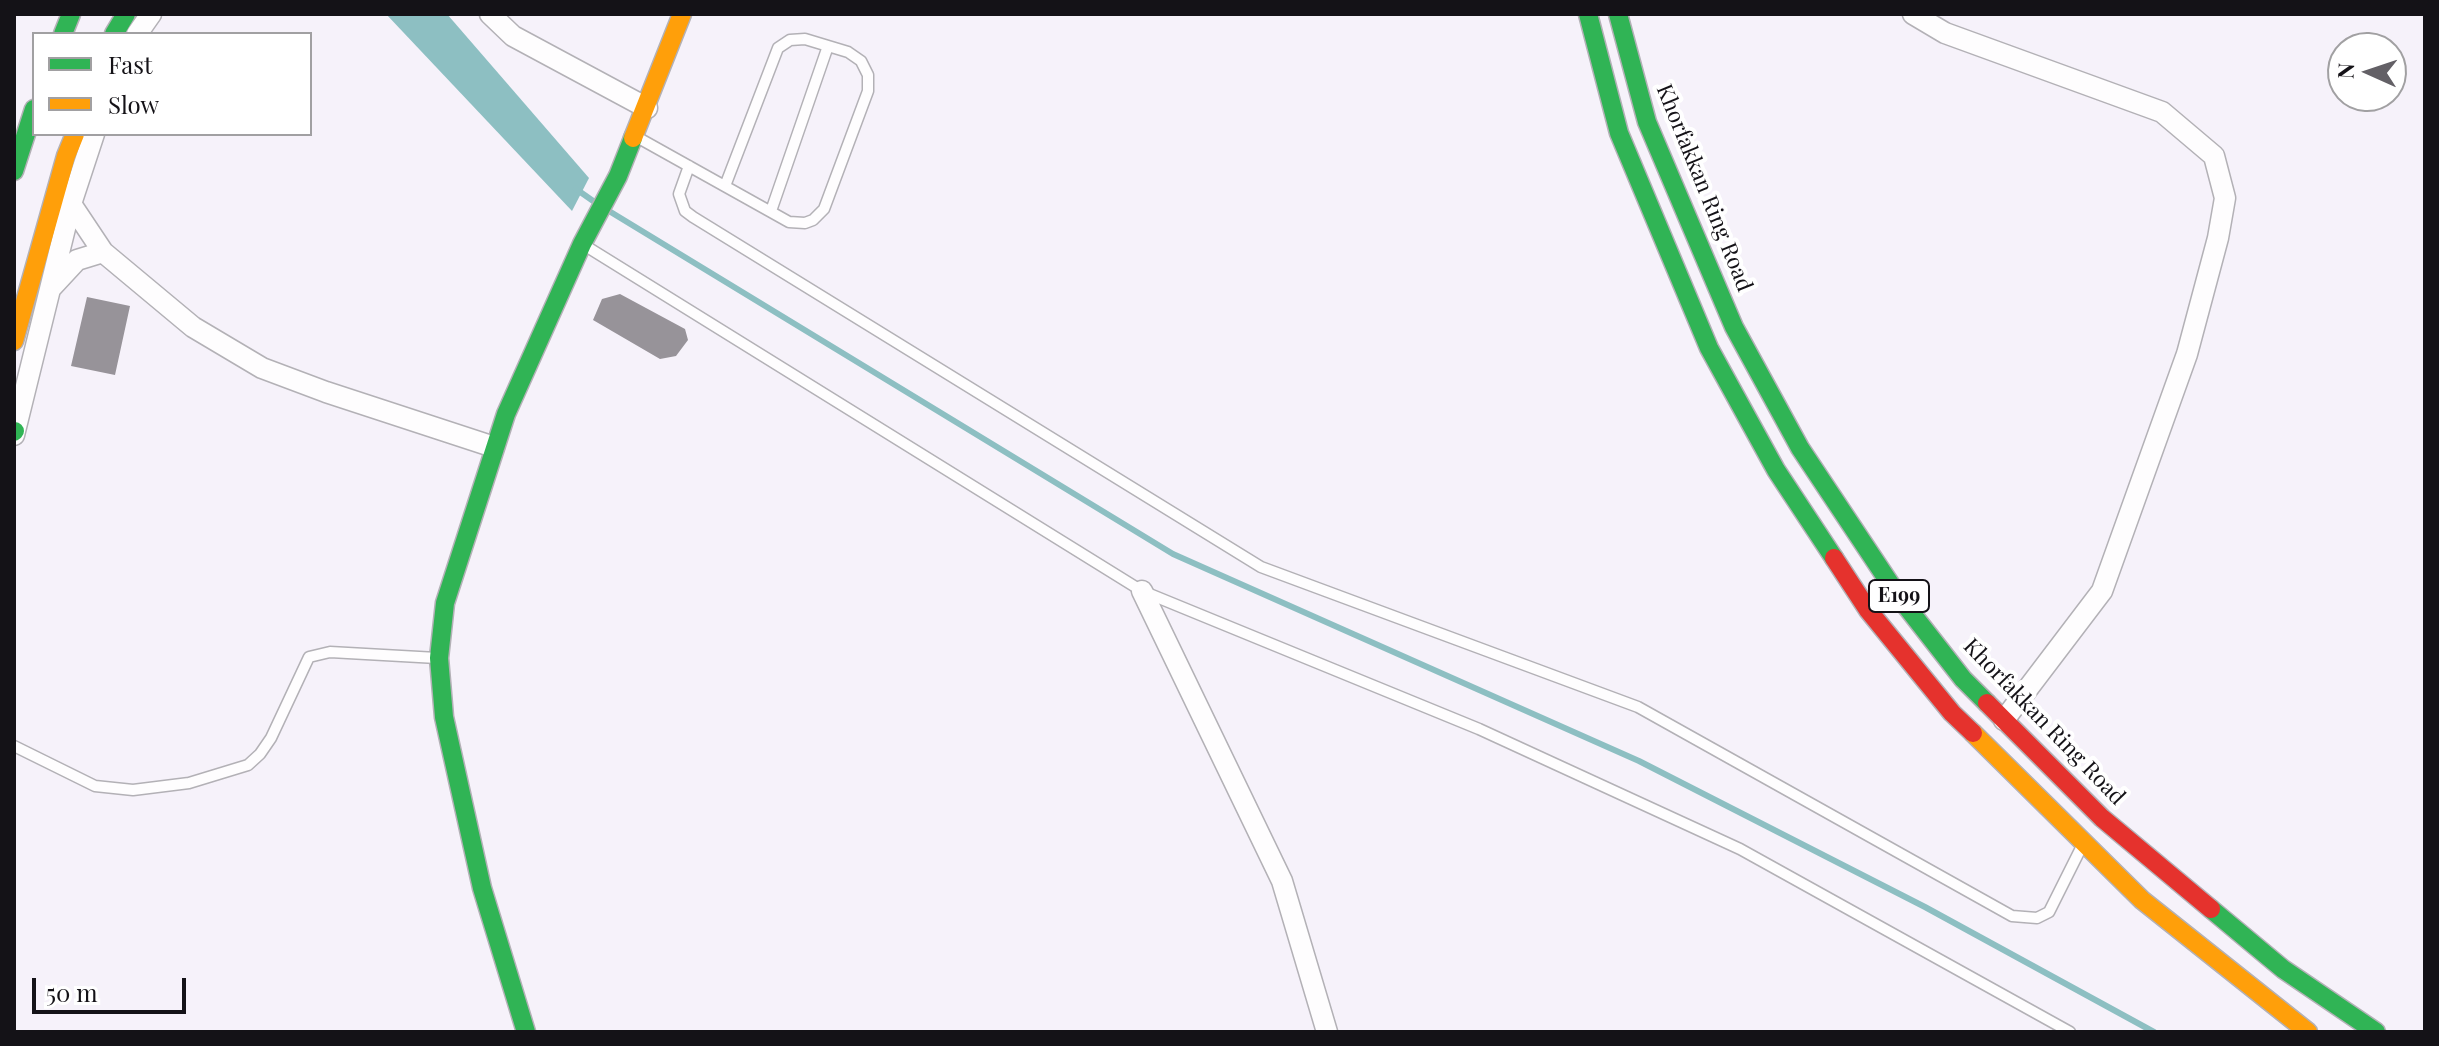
<!DOCTYPE html>
<style>
body{margin:0}
#map{position:relative;width:2439px;height:1046px;overflow:hidden;background:#f6f2fa;font-family:"Playfair Display",serif}
canvas{display:block}
.frame{position:absolute;inset:0;border:16px solid #141217;pointer-events:none}
.legend{position:absolute;left:32px;top:32px;width:280px;height:104px;box-sizing:border-box;background:#fff;border:2px solid #a1a0a2;margin:0;padding:10px 14px;list-style:none;font-size:24px;color:#141217}
.legend li{display:flex;align-items:center;gap:16px;height:40px}
.legend b{width:40px;border:2px solid #a1a0a2}
.north{position:absolute;left:2327px;top:32px;width:80px;height:80px;box-sizing:border-box;background:#fff;border:2px solid #a1a0a2;border-radius:50%;rotate:273deg;font-size:22px;font-weight:700;line-height:32px;text-align:center;color:#141217}
.north::after{content:'';display:block;margin:auto;width:28px;height:36px;background:#636066;clip-path:polygon(50% 0,100% 100%,50% 72%,0 100%)}
.scale{position:absolute;left:32px;top:978px;width:154px;height:36px;box-sizing:border-box;border:4px solid #141217;border-top:0;padding-left:10px;font-size:24px;line-height:28px;white-space:nowrap;color:#141217;-webkit-text-stroke:6px #fff;paint-order:stroke}
</style>
<div id="map">
<canvas width="2439" height="1046"></canvas>
<div class="frame"></div>
<ul class="legend">
<li><b style="height:10px;background:#30b455"></b>Fast</li>
<li><b style="height:10px;background:#ff9f0a"></b>Slow</li>
</ul>
<div class="north">N</div>
<div class="scale">50 m</div>
</div>
<script>
const context = document.querySelector('canvas').getContext('2d');
context.lineJoin = 'round';
function fill(path, color) { context.fillStyle = color; context.fill(path, 'evenodd'); }
const toPath = rows => new Path2D(rows.map(r => 'M' + r).join(''));
function stroke(path, color, width, dash) { context.strokeStyle = color; context.lineWidth = width; context.lineCap = dash ? 'butt' : 'round'; context.setLineDash(dash || []); context.stroke(path); }
function write(font, color, halo, rows, align = 'center') {
  context.font = font + ' "Playfair Display",serif'; context.lineWidth = 8; context.setLineDash([]); context.textBaseline = 'middle'; context.strokeStyle = halo; context.fillStyle = color; for (const [text, x, y, turn = 0] of rows) {
    context.save(); context.translate(x, y); context.rotate((+turn || 0) * Math.PI / 180); context.textAlign = isNaN(turn) ? turn : align; if (halo) context.strokeText(text, 0, 0); context.fillText(text, 0, 0); context.restore();
  }
}
fill(toPath([
 [386,14,447,14,589,178,572,211]
]), '#8dbfc2');
stroke(toPath([
 [576,189,596,203],
 [609,211,1173,554,1639,761,1925,907,2154,1032]
]), '#8dbfc2', 6);
fill(toPath([
 [620,294,685,329,688,340,676,356,660,359,593,320,602,299],
 [87,297,130,306,115,375,71,366]
]), '#979399');
const lane = toPath([
 [635,136,789,222,805,223,813,220,824,209,868,91,868,75,861,61,848,52,805,39,790,40,778,48,725,186],
 [689,166,679,194,685,211,693,217,1261,567,1638,707,2012,916,2037,918,2049,912,2081,848],
 [771,211,828,46],
 [584,245,1142,591,1479,729,1740,849,2070,1032],
 [14,746,95,786,133,790,189,783,248,765,260,754,271,738,309,657,330,652,437,658]
]);
const street = toPath([
 [490,14,513,36,647,108],
 [1913,14,1945,33,2162,112,2214,156,2225,198,2218,238,2187,354,2102,591,2004,720],
 [137,34,151,14],
 [103,252,193,327,262,368,326,392,494,447],
 [51,288,77,260,103,252,71,204],
 [14,435,71,204,94,134],
 [1142,591,1282,881,1327,1032]
]);
const fast = toPath([
 [1588,14,1619,133,1709,348,1776,470,1834,558],
 [1618,14,1647,122,1734,327,1800,448,1899,597,1963,679,1987,703],
 [63,34,71,14],
 [114,34,126,14],
 [14,171,34,109],
 [14,432,15,431],
 [2211,909,2283,969,2376,1032],
 [526,1032,482,888,444,717,439,658,445,603,506,414,582,244,618,176,633,138]
]);
const slow = toPath([
 [633,138,682,14],
 [14,341,66,156,75,134],
 [1973,733,2142,900,2308,1032]
]);
const jam = toPath([
 [1834,558,1868,610,1952,713,1973,733],
 [1987,703,2102,818,2211,909]
]);
stroke(lane, '#b3b1b6', 13);
stroke(street, '#b3b1b6', 23);
stroke(fast, '#b3b1b6', 21);
stroke(slow, '#b3b1b6', 21);
stroke(jam, '#b3b1b6', 21);
stroke(lane, '#fefdfe', 10);
stroke(street, '#fefdfe', 20);
stroke(fast, '#30b455', 18);
stroke(slow, '#ff9f0a', 18);
stroke(jam, '#e5322d', 18);
for (const [x, y, w] of [
 [1899,596,60]
]) { const box = new Path2D(); box.roundRect(x - w / 2, y - 16, w, 32, 6); context.fillStyle = '#fff'; context.fill(box); stroke(box, '#141217', 2); }
write('bold 20px', '#141217', null, [
 ["E199",1899,596]
]);
write('22px', '#141217', '#fff', [
 ["Khorfakkan Ring Road",1704,188,68],
 ["Khorfakkan Ring Road",2044,722,46]
]);
</script>
